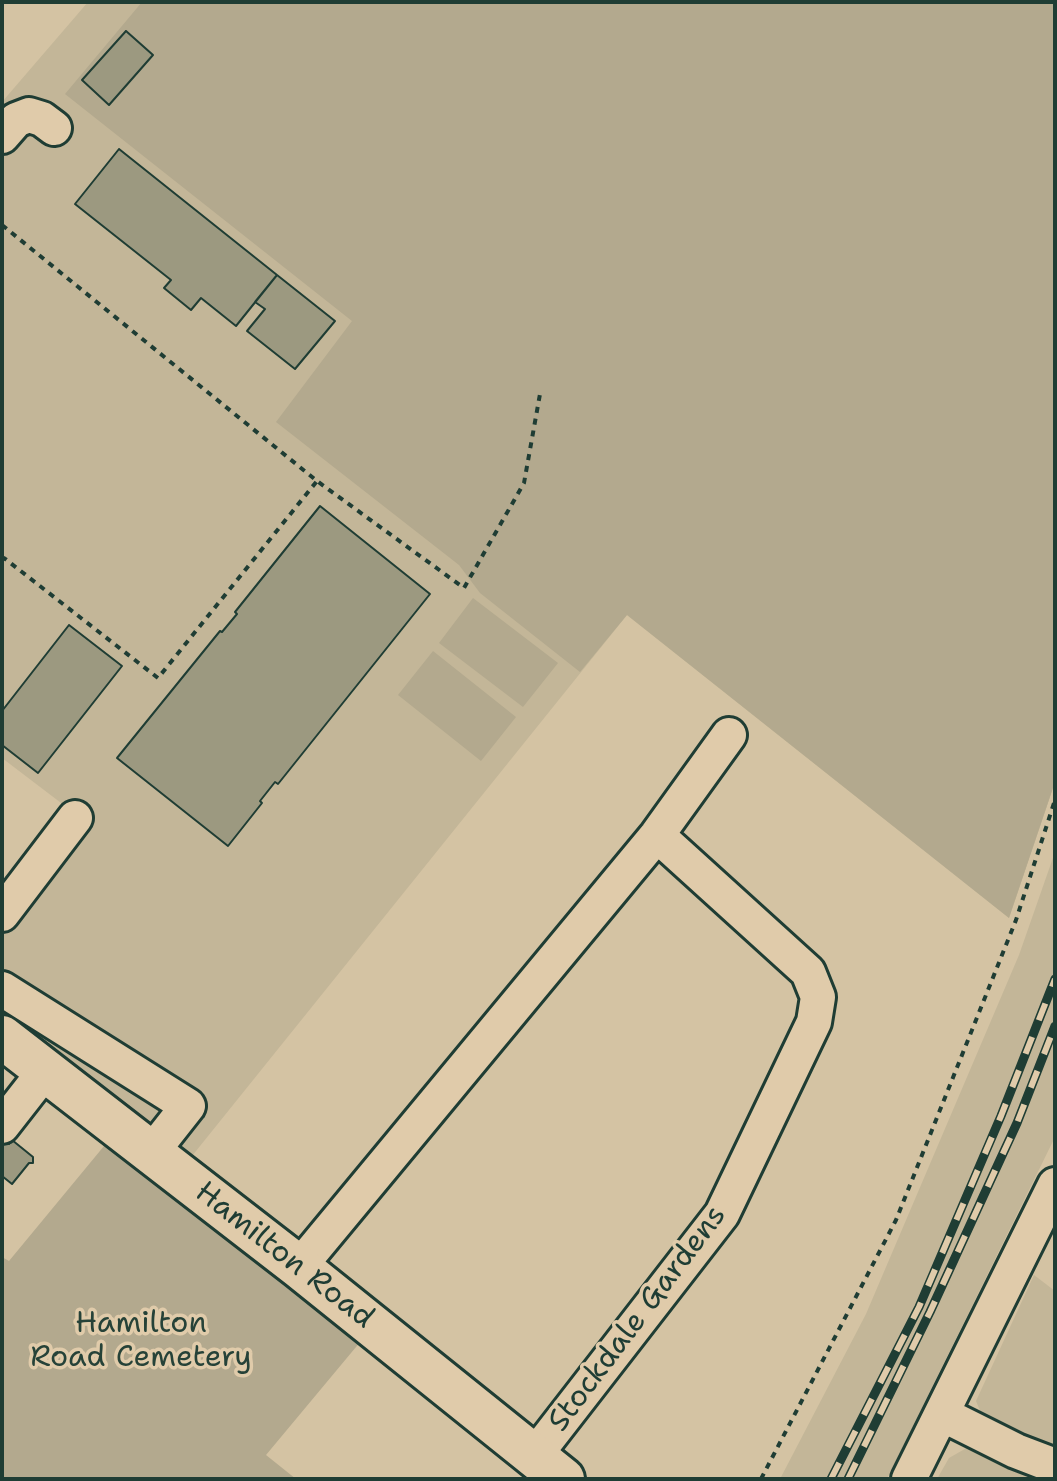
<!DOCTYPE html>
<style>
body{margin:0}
#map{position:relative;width:1057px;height:1481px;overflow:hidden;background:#d4c3a3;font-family:"Shantell Sans",sans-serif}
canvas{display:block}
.frame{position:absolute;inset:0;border:4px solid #1f3d34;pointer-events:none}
</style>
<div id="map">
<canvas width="1057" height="1481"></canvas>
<div class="frame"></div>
</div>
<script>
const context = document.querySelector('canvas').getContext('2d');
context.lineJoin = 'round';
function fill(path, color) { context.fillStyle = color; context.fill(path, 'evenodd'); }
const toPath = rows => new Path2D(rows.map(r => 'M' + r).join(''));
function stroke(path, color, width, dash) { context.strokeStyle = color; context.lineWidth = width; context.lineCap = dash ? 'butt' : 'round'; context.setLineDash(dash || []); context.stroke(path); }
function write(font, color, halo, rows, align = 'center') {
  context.font = font + ' "Shantell Sans",sans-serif'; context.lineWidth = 7; context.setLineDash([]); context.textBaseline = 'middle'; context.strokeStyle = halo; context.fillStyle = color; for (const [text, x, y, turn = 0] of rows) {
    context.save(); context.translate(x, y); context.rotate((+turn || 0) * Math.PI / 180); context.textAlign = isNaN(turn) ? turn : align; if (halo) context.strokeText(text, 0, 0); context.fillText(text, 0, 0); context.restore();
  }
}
fill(toPath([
 [88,2,820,2,1055,782,1009,918,627,615,192,1156,2,1017,2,900,69,809,2,758,2,102],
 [1055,852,1055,1137,887,1479,780,1479,866,1314,1019,955],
 [1034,1275,1055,1291,1055,1479,937,1479,949,1458,970,1446,983,1418,976,1401]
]), '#c3b698');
fill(toPath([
 [142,2,1055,2,1055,782,1009,918,627,615,580,672,480,593,459,565,276,422,352,321,65,94],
 [473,598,558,663,523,707,439,643],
 [433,651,516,717,481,761,398,695],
 [109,1140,361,1341,266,1455,296,1479,2,1479,2,1257,9,1261]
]), '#b3a98e');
const building = toPath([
 [126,31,153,55,109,105,82,80,126,31],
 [119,149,277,275,236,326,201,298,191,310,164,288,171,280,75,204,119,149],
 [277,275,335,321,295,369,247,331,265,309,255,302,277,275],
 [320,506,430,594,278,784,275,782,260,801,262,803,228,846,117,758,220,631,222,632,237,614,235,612,320,506],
 [69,625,122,666,38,773,2,745,2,711,69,625],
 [2,1138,9,1144,12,1140,33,1157,33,1163,29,1163,12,1184,2,1176,2,1138]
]);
fill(building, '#9c9980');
stroke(building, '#1f3d34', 2);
const minor = toPath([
 [2,136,16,120,29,115,42,119,54,128],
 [2,914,75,818],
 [2,989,188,1106,151,1153],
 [2,1126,45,1071],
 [299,1267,657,835,729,735],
 [942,1414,1016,1451,1055,1466],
 [535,1455,722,1214,814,1022,818,997,808,972,657,835],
 [909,1479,1055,1185]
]);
const major = toPath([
 [2,1037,299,1267,563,1479]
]);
stroke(minor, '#1f3d34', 40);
stroke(major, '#1f3d34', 48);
stroke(toPath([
 [2,225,317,481,464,588,524,483,540,394],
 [2,560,4,558,158,678,317,481],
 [761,1479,896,1220,1016,920,1055,800]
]), '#1f3d34', 4, [6, 6]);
stroke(minor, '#e0cbaa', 34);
stroke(major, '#e0cbaa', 42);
const rail = toPath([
 [831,1479,919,1307,1001,1116,1055,979],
 [848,1479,930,1312,1017,1123,1055,1026]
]);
stroke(rail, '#1f3d34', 9);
stroke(rail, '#e0cbaa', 6, [18]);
write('30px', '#1f3d34', '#e0cbaa', [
 ["Hamilton Road",284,1256,38],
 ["Stockdale Gardens",638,1319,-53]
]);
write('30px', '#264238', '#e0cbaa', [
 ["Hamilton",141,1324],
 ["Road Cemetery",141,1358]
]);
</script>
